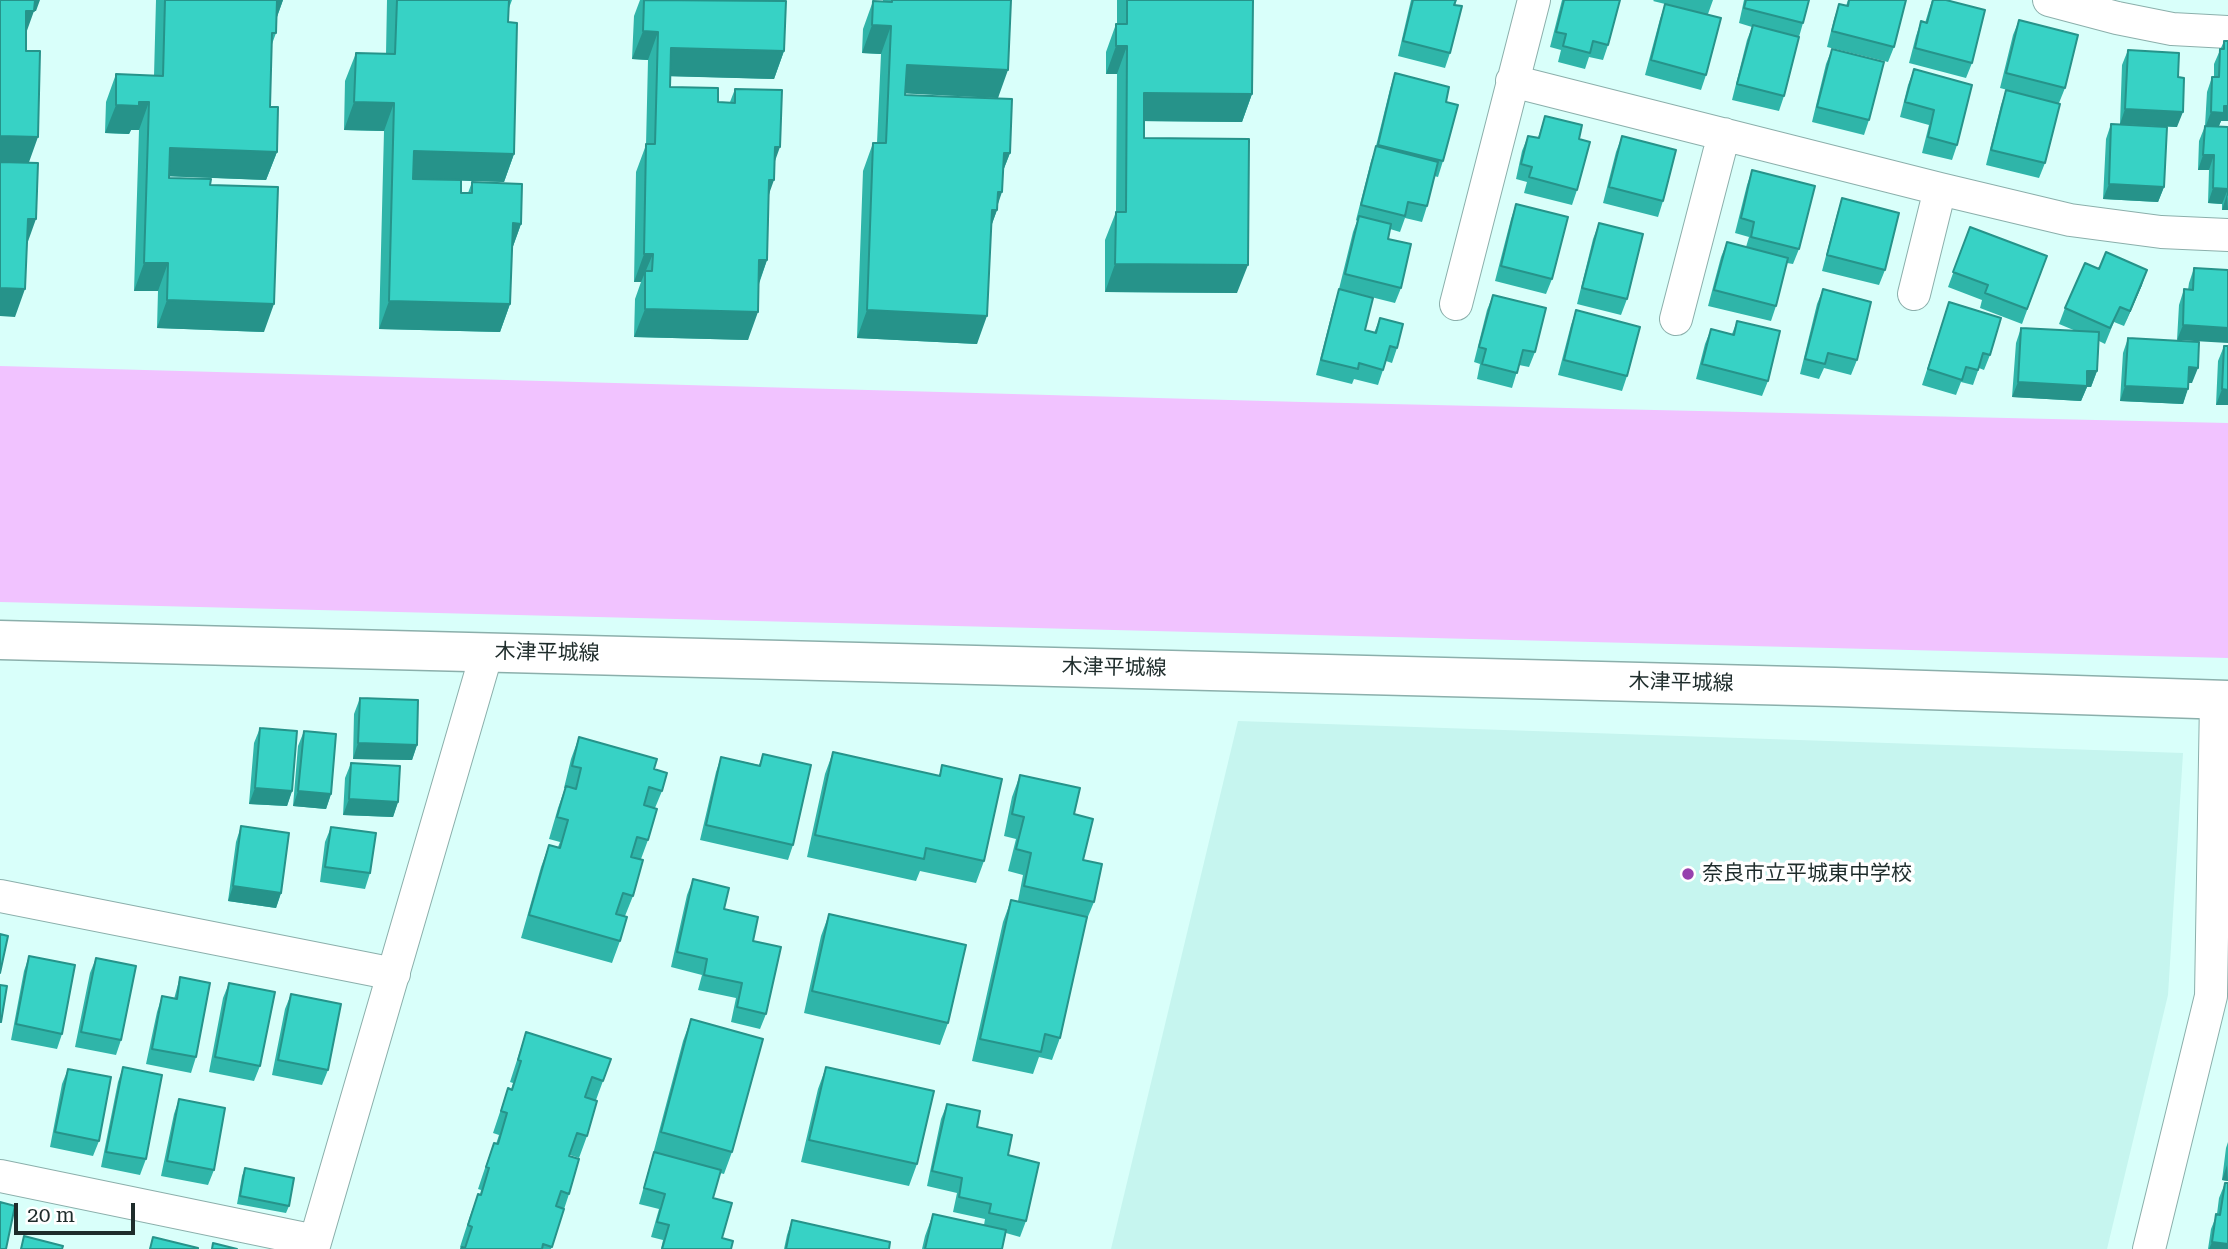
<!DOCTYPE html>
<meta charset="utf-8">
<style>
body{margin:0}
#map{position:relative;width:2228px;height:1249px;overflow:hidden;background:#d9fffa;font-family:"Roboto Serif",serif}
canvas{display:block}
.scale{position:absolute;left:14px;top:1203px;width:121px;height:32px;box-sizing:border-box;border:4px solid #1e2c2b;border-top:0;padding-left:9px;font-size:21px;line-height:24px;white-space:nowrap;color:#1e2c2b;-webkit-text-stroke:5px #fff;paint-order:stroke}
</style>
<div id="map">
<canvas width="2228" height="1249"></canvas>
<div class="scale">20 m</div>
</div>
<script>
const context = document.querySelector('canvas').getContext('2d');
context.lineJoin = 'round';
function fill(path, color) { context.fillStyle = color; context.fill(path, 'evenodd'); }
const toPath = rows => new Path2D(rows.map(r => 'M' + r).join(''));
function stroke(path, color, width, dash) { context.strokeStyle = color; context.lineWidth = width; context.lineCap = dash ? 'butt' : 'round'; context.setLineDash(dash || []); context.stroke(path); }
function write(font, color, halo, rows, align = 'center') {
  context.font = font + ' "Roboto Serif","Noto Sans JP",serif'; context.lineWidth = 7; context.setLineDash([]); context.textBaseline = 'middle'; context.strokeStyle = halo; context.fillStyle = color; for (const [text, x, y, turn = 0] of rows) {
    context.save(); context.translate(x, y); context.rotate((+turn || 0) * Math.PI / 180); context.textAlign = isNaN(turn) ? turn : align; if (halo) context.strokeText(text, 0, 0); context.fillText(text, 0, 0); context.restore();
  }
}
fill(toPath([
 [1238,721,2183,753,2168,995,2107,1249,1111,1249]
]), '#c6f5ef');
fill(toPath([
 [0,366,1302,402,2228,423,2228,658,0,602]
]), '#f1c3ff');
const minor = toPath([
 [2049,0,2117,18,2172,29,2228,32],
 [1512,81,1940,189,2070,220,2161,232,2228,235],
 [1914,294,1940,189],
 [1456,304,1534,0],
 [1676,319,1724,134],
 [0,896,394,974],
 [0,1176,315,1241],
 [313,1249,487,652],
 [2149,1249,2211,996,2216,700]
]);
const secondary = toPath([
 [0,640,1835,687,2228,700]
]);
stroke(minor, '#8bafab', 34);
stroke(secondary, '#8bafab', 41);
stroke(minor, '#fff', 32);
stroke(secondary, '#fff', 38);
fill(toPath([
 [156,0,283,0,276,20,276,33,272,44,270,107,277,152,266,180,169,176,169,178,210,185,264,332,157,328,158,291,134,291,139,130,131,130,129,134,105,133,106,102,116,74,154,76],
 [387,0,512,0,509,8,508,22,514,154,504,182,461,180,461,193,468,193,472,182,521,224,512,249,510,304,500,332,379,329,384,131,344,130,345,81,356,53,386,54],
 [640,0,775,0,784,51,774,79,670,76,670,87,718,102,730,102,735,89,775,162,769,195,767,260,759,284,748,340,634,337,635,299,641,282,634,282,636,172,646,145,648,60,632,59,634,16],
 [883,0,1011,0,998,98,905,93,905,95,1010,153,1003,171,997,210,991,226,977,344,857,338,863,171,873,143,877,143,881,54,862,53,863,29,873,1,883,1],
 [1117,0,1253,0,1252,94,1242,122,1144,121,1144,138,1237,293,1105,292,1105,240,1116,212,1117,74,1106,74,1106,52,1116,24,1117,24],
 [1411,0,1456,0,1450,53,1445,68,1398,56],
 [1562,0,1620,0,1608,45,1603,60,1589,57,1585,69,1558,62,1561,50,1550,47],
 [1654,0,1713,0,1708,14,1706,75,1701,90,1645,75,1660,19,1665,4,1653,1],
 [1744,0,1809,0,1803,23,1799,37,1784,96,1779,111,1732,100,1747,40,1752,27,1739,23],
 [1848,0,1906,0,1894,47,1888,62,1827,47,1834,19,1839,4,1846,6],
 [1932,0,1972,63,1966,78,1909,63,1916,36,1921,21,1925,23],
 [2019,20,2065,88,2059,103,2045,163,2039,178,1986,165,2001,105,2006,90,2053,102,2000,88,2013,35],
 [2224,41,2221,121,2219,126,2228,127,2228,210,2222,210,2222,204,2208,203,2209,170,2198,170,2199,141,2205,126,2207,92,2212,77,2214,77,2214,64],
 [1832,49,1869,120,1864,135,1812,122,1826,64],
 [2128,50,2178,77,2177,127,2120,124,2122,65],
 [1914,69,1957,145,1952,160,1922,153,1929,125,1900,117,1908,85],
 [1395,73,1446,102,1443,161,1438,177,1434,176,1427,206,1422,222,1405,218,1400,232,1390,229,1388,239,1401,288,1395,303,1339,289,1353,232,1357,221,1356,220,1371,161,1375,150,1390,89],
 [1545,116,1579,139,1577,190,1572,205,1524,193,1527,182,1516,179,1522,151,1528,136,1538,138],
 [2111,124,2164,187,2158,202,2103,199,2106,139],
 [1622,136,1663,201,1658,217,1603,203,1616,152],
 [1752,170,1799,249,1793,264,1787,263,1776,306,1771,321,1708,306,1721,257,1727,242,1746,247,1749,237,1735,233,1747,185],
 [1842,198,1885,270,1879,285,1822,271,1837,214],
 [1516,204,1552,279,1546,294,1495,281,1511,219],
 [1599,223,1627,299,1621,315,1577,304,1593,239],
 [1970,227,2047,256,2022,324,1980,308,1982,300,1948,287],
 [2194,268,2228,270,2177,340,2179,305,2184,289,2188,290,2189,283],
 [2099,269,2142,285,2124,326,2114,322,2105,344,2099,341,2097,371,2091,387,2087,387,2081,401,2012,397,2016,343,2021,328,2076,331,2059,324,2065,308],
 [1339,289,1365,330,1374,333,1380,318,1397,348,1392,363,1386,361,1378,385,1354,379,1352,384,1316,375,1334,305],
 [1823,289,1857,360,1851,375,1824,368,1819,379,1800,374,1817,304],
 [1493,295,1535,352,1529,367,1519,365,1512,388,1477,379,1480,364,1474,362,1487,310],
 [1949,302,1990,355,1984,370,1979,368,1973,385,1961,382,1956,395,1922,385],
 [1576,310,1627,376,1622,391,1558,375,1571,325],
 [1737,321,1768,381,1762,396,1696,379,1705,344,1711,329,1732,334],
 [2128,338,2192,383,2189,383,2183,404,2120,401,2123,353],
 [2224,346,2228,405,2216,405,2218,361],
 [360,698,417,745,412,760,353,759,354,714],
 [260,728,292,791,287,806,249,804,254,743],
 [304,731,331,794,326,809,293,806,298,746],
 [579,737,654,769,662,791,655,808,648,840,641,859,633,896,625,916,620,941,612,963,521,938,541,867,549,845,558,847,560,842,549,839,558,808,565,788,564,788,571,759],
 [833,752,939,776,942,765,984,861,976,883,920,871,916,881,807,857,825,774],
 [763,754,793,845,788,860,700,840,716,772,721,757,759,765],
 [351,763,398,802,393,817,343,815,345,778],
 [1020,775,1074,814,1083,860,1094,902,1085,924,1060,1038,1052,1060,1039,1057,1033,1074,972,1061,1003,922,1011,900,1018,901,1023,875,1008,871,1016,839,1004,836,1012,797],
 [241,826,281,893,276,908,228,901,236,842],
 [331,827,370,873,365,889,320,882,325,842],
 [693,879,724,909,753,941,766,1014,760,1029,731,1022,736,998,698,990,702,975,671,967,687,895],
 [829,914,948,1023,940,1045,804,1013,821,936],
 [29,956,62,1034,57,1049,11,1040,24,971],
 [96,958,121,1040,116,1055,75,1047,90,973],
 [180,977,196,1057,191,1073,146,1064,157,1012,162,996,174,999],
 [229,983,260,1066,254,1081,209,1072,223,998],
 [291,994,328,1070,322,1085,272,1075,285,1009],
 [691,1019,732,1152,724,1174,720,1173,713,1198,722,1238,731,1249,661,1249,663,1240,651,1237,659,1209,639,1204,653,1154,683,1041],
 [526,1032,603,1081,596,1100,587,1136,579,1158,570,1155,569,1194,551,1249,461,1249,461,1248,460,1247,470,1216,478,1194,480,1195,481,1190,478,1189,486,1165,494,1143,496,1144,499,1135,493,1133,508,1088,511,1090,513,1083,510,1082],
 [123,1067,146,1159,140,1175,101,1167,118,1082],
 [826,1067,917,1164,909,1186,801,1162,818,1089],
 [68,1069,99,1141,93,1156,50,1147,62,1084],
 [179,1099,214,1170,208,1185,161,1176,174,1114],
 [947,1104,977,1127,1008,1155,1026,1221,1020,1237,1006,1233,1002,1249,922,1249,925,1236,933,1214,984,1225,985,1219,953,1212,957,1193,927,1186,941,1119],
 [2228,1142,2228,1181,2222,1180,2226,1148],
 [245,1168,289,1206,286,1213,237,1204,242,1176],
 [2225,1183,2228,1249,2208,1249,2211,1229,2217,1214,2219,1198],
 [792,1220,889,1249,784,1249,787,1235]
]), '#2fb5a9');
fill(toPath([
 [29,0,40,0,36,11,25,11],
 [275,0,283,0,275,22],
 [26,11,34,11,24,39],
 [872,25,891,26,881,54,862,53],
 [643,31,658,32,648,60,632,59],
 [1116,46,1127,46,1117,74,1106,74],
 [671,48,784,51,774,79,661,76],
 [907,65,1008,70,998,98,897,93],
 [1144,93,1252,94,1242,122,1134,121],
 [139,102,149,102,139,130,131,130,129,134,105,133,116,105],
 [354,102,394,103,384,131,344,130],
 [2224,106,2228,106,2228,121,2221,121,2218,128,2205,128,2211,112],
 [2125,109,2183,112,2177,127,2120,124],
 [0,136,38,137,28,165,0,164],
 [775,147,780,147,770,175],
 [170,148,277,152,266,180,160,176],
 [414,151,514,154,504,182,404,179],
 [1004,153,1010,153,999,181],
 [2203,155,2214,155,2209,170,2198,170],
 [769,180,774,180,764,208],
 [2109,184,2164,187,2158,202,2103,199],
 [2213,188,2228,189,2222,204,2208,203],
 [998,192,1002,192,996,210,997,210,987,238,982,238],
 [2227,194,2228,210,2222,210],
 [28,219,36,219,26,247],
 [513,223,521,224,511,252],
 [644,254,653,254,641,282,634,282],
 [759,260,767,260,757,288],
 [144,263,168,263,158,291,134,291],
 [1115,264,1248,265,1237,293,1105,292],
 [2147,270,2142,285,2124,326,2130,311],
 [0,288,25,289,15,317,0,316],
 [167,300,274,304,264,332,157,328],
 [389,301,510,304,500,332,379,329],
 [645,309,758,312,748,340,634,337],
 [867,310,987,316,977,344,857,338],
 [2183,325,2228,328,2228,343,2177,340],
 [2189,367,2198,368,2192,383,2184,383],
 [2087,371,2097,371,2091,387,2087,387,2081,401,2012,397,2018,382],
 [2125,386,2188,389,2183,404,2120,401],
 [2222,389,2228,390,2228,405,2216,405],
 [358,743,417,745,412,760,353,759],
 [255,788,292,791,287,806,249,804],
 [298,791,331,794,326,809,293,806],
 [349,799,398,802,393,817,343,815],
 [233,886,281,893,276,908,228,901],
 [2227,1165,2228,1181,2222,1180],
 [2212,1242,2228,1244,2228,1249,2209,1249]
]), '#26938a');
const building = toPath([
 [0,0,35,0,34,11,26,11,26,51,40,51,38,137,0,136,0,0],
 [165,0,277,0,276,33,272,33,270,107,278,107,277,152,170,148,169,178,211,179,210,185,278,187,274,304,167,300,168,263,144,263,149,102,139,102,139,106,116,105,116,74,163,76,165,0],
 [397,0,509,0,508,22,517,23,514,154,414,151,413,179,461,180,461,193,472,193,472,182,522,184,521,224,513,223,510,304,389,301,394,103,354,102,356,53,395,54,397,0],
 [644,0,786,1,784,51,671,48,670,87,718,88,718,102,735,103,735,89,782,90,780,147,775,147,774,180,769,180,767,260,759,260,758,312,645,309,645,271,652,271,653,254,644,254,646,144,655,144,658,32,643,31,644,0],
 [892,0,1011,0,1008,70,907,65,905,95,1012,99,1010,153,1004,153,1002,192,998,192,997,210,992,210,987,316,867,310,873,143,886,143,891,26,872,25,873,1,892,2,892,0],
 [1127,0,1253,0,1252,94,1144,93,1144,138,1249,139,1248,265,1115,264,1116,212,1126,212,1127,46,1116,46,1116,24,1127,24,1127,0],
 [1413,0,1456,0,1454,5,1462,6,1450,53,1403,41,1413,0],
 [1564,0,1620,0,1608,45,1593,41,1590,53,1563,46,1566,34,1556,32,1564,0],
 [1746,0,1809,0,1803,23,1744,8,1746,0],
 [1849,0,1906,0,1894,47,1832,31,1839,4,1848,6,1849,0],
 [1933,0,1946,0,1985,10,1972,63,1915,48,1921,21,1927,23,1933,0],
 [1665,4,1721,18,1706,75,1651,60,1665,4],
 [2019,20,2078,35,2065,88,2006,73,2019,20],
 [1753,25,1799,37,1784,96,1737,84,1753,25],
 [2224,41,2228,41,2228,106,2224,106,2224,113,2211,112,2212,77,2219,77,2220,49,2224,49,2224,41],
 [1832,49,1884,62,1869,120,1817,107,1832,49],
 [2128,50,2179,53,2178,77,2184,78,2183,112,2125,109,2128,50],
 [1914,69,1972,85,1957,145,1928,137,1934,110,1905,102,1914,69],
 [1395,73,1449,87,1446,102,1458,105,1443,161,1378,145,1395,73],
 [2006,90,2060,104,2045,163,1991,150,2006,90],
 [1545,116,1582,125,1579,139,1590,142,1577,190,1529,177,1532,167,1521,164,1528,136,1539,138,1545,116],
 [2111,124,2167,127,2164,187,2109,184,2111,124],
 [2205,126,2228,127,2228,195,2228,189,2213,188,2214,155,2203,155,2205,126],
 [1622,136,1676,150,1663,201,1609,187,1622,136],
 [1376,146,1438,162,1427,206,1408,202,1405,216,1361,205,1376,146],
 [0,162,38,163,36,219,28,219,25,289,0,288,0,162],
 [1752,170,1815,186,1799,249,1751,237,1754,222,1741,218,1752,170],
 [1842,198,1899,213,1885,270,1827,255,1842,198],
 [1516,204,1568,217,1552,279,1501,266,1516,204],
 [1359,216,1391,224,1388,239,1411,244,1401,288,1345,274,1359,216],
 [1599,223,1643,234,1627,299,1582,288,1599,223],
 [1970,227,2047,256,2027,309,1985,293,1988,285,1953,272,1970,227],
 [1727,242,1788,258,1776,306,1714,290,1727,242],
 [2106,252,2147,270,2130,311,2120,307,2110,328,2065,308,2085,263,2099,269,2106,252],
 [2194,268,2228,270,2228,328,2183,325,2184,289,2193,290,2194,268],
 [1339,289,1373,298,1365,330,1376,333,1380,318,1403,324,1397,348,1390,346,1383,370,1359,363,1358,369,1321,360,1339,289],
 [1823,289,1871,302,1857,360,1828,353,1825,364,1805,359,1823,289],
 [1493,295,1546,308,1535,352,1523,350,1517,373,1482,364,1486,349,1479,347,1493,295],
 [1949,302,2001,318,1990,355,1983,353,1978,370,1966,367,1962,380,1928,369,1949,302],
 [1576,310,1640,327,1627,376,1564,360,1576,310],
 [1737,321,1780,331,1768,381,1702,364,1711,329,1734,335,1737,321],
 [2021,328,2099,332,2097,371,2087,371,2087,386,2018,382,2021,328],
 [2128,338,2199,342,2198,368,2189,367,2188,389,2125,386,2128,338],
 [2224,346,2228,346,2228,390,2222,389,2224,346],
 [360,698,418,700,417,745,358,743,360,698],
 [260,728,297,731,292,791,255,788,260,728],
 [304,731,336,734,331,794,298,791,304,731],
 [579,737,657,759,654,769,667,773,662,791,649,787,644,805,657,809,648,840,637,837,631,857,643,860,633,896,623,893,616,914,627,917,620,941,529,915,549,845,560,848,568,820,557,817,566,786,576,789,581,768,572,766,579,737],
 [833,752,940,776,942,765,1002,779,984,861,926,848,924,859,815,835,833,752],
 [763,754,811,765,793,845,706,825,721,757,760,766,763,754],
 [351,763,400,766,398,802,349,799,351,763],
 [1020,775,1080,788,1074,814,1093,819,1083,860,1102,864,1094,902,1024,886,1031,853,1016,849,1024,817,1012,814,1020,775],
 [241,826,289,833,281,893,233,886,241,826],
 [331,827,376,833,370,873,325,867,331,827],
 [693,879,729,888,724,909,758,917,753,941,781,947,766,1014,737,1007,742,983,704,975,707,959,677,952,693,879],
 [1011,900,1087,917,1060,1038,1045,1034,1041,1052,980,1039,1011,900],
 [829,914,966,945,948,1023,812,991,829,914],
 [0,934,8,936,0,973,0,934],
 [29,956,75,965,62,1034,16,1024,29,956],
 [96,958,136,966,121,1040,81,1032,96,958],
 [180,977,210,983,196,1057,152,1049,162,996,177,999,180,977],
 [229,983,275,992,260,1066,215,1057,229,983],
 [0,985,7,986,1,1022,0,1022,0,985],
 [291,994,341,1004,328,1070,278,1060,291,994],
 [691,1019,763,1039,732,1152,661,1132,691,1019],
 [526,1032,611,1059,603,1081,592,1077,585,1097,597,1101,587,1136,577,1133,569,1156,579,1159,569,1194,561,1191,556,1206,564,1209,552,1247,543,1244,542,1249,461,1249,462,1247,465,1248,472,1227,468,1225,478,1194,481,1195,489,1168,486,1167,494,1143,498,1144,507,1113,501,1111,508,1088,512,1090,521,1061,518,1060,526,1032],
 [123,1067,162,1075,146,1159,106,1152,123,1067],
 [826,1067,934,1091,917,1164,809,1140,826,1067],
 [68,1069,111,1077,99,1141,55,1132,68,1069],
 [179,1099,225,1108,214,1170,167,1161,179,1099],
 [947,1104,980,1111,977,1127,1012,1135,1008,1155,1039,1163,1026,1221,989,1213,991,1204,959,1197,962,1178,932,1171,947,1104],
 [654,1152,721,1170,713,1198,732,1203,722,1238,733,1241,731,1249,662,1249,669,1225,657,1222,665,1194,644,1188,654,1152],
 [245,1168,294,1178,289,1206,240,1196,245,1168],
 [2225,1183,2228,1183,2228,1244,2212,1242,2216,1214,2220,1215,2225,1183],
 [0,1202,15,1206,6,1249,0,1249,0,1202],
 [933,1214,1006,1230,1002,1249,925,1249,933,1214],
 [792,1220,890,1242,889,1249,786,1249,792,1220],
 [24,1236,63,1246,62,1249,21,1249,24,1236],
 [153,1237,198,1248,198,1249,150,1249,153,1237],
 [213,1243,237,1249,212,1249,213,1243]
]);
fill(building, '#37d2c5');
stroke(building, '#26938a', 2);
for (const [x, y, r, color] of [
 [1688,874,7,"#9741ae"]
]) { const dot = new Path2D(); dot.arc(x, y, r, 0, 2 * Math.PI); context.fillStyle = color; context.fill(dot); stroke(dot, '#fff', 2.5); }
write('21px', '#1e2c2b', '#fff', [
 ["木津平城線",547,653,1],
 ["木津平城線",1114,668,1],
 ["木津平城線",1681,683,1]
]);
write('21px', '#1e2c2b', '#fff', [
 ["奈良市立平城東中学校",1702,874]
], 'left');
</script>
